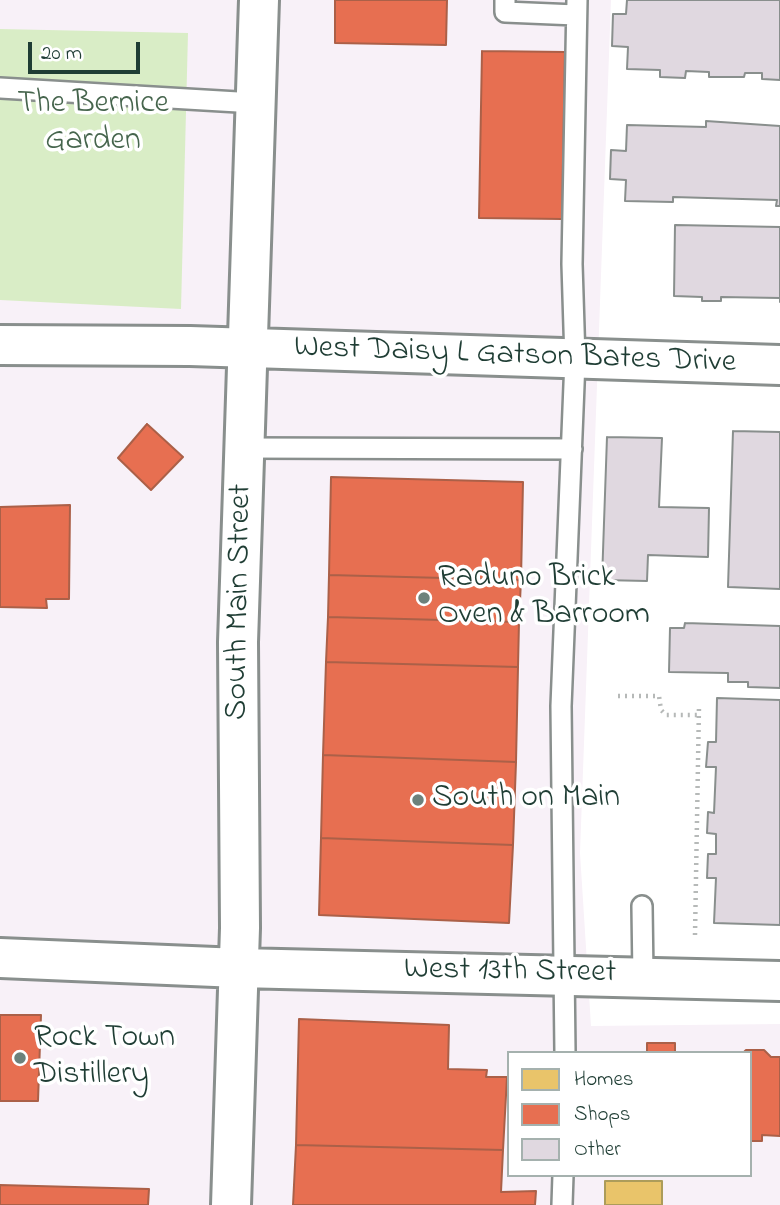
<!DOCTYPE html>
<style>
body{margin:0}
#map{position:relative;width:780px;height:1205px;overflow:hidden;background:#fff;font-family:"Indie Flower",sans-serif}
canvas{display:block}
.legend{position:absolute;left:507px;top:1051px;width:245px;height:126px;box-sizing:border-box;background:#fff;border:2px solid #a5b1ae;margin:0;padding:9px 12px;list-style:none;font-size:21px;color:#1f3d34}
.legend li{display:flex;align-items:center;gap:14px;height:35px}
.legend b{width:35px;border:2px solid #a5b1ae}
.scale{position:absolute;left:28px;top:42px;width:112px;height:32px;box-sizing:border-box;border:4px solid #1f3d34;border-top:0;padding-left:9px;font-size:21px;line-height:24px;white-space:nowrap;color:#1f3d34;-webkit-text-stroke:5px #fff;paint-order:stroke}
</style>
<div id="map">
<canvas width="780" height="1205"></canvas>
<ul class="legend">
<li><b style="height:19px;background:#e9c46a"></b>Homes</li>
<li><b style="height:19px;background:#e76f51"></b>Shops</li>
<li><b style="height:19px;background:#e0d8e0"></b>Other</li>
</ul>
<div class="scale">20 m</div>
</div>
<script>
const context = document.querySelector('canvas').getContext('2d');
context.lineJoin = 'round';
function fill(path, color) { context.fillStyle = color; context.fill(path, 'evenodd'); }
const toPath = rows => new Path2D(rows.map(r => 'M' + r).join(''));
function stroke(path, color, width, dash) { context.strokeStyle = color; context.lineWidth = width; context.lineCap = dash ? 'butt' : 'round'; context.setLineDash(dash || []); context.stroke(path); }
function write(font, color, halo, rows, align = 'center') {
  context.font = font + ' "Indie Flower",sans-serif'; context.lineWidth = 7; context.setLineDash([]); context.textBaseline = 'middle'; context.strokeStyle = halo; context.fillStyle = color; for (const [text, x, y, turn = 0] of rows) {
    context.save(); context.translate(x, y); context.rotate((+turn || 0) * Math.PI / 180); context.textAlign = isNaN(turn) ? turn : align; if (halo) context.strokeText(text, 0, 0); context.fillText(text, 0, 0); context.restore();
  }
}
fill(toPath([
 [0,0,611,0,580,853,591,1026,780,1024,780,1205,0,1205],
 [509,1053,750,1053,750,1175,509,1175]
]), '#f8f1f8');
fill(toPath([
 [0,29,188,33,181,309,0,300]
]), '#d9edc6');
const homes = toPath([
 [605,1181,662,1181,662,1205,605,1205,605,1181]
]);
fill(homes, '#e9c46a');
stroke(homes, '#ac9c5a', 2);
const shops = toPath([
 [335,0,447,0,446,45,335,43,335,0],
 [482,51,565,52,562,219,479,218,482,51],
 [147,424,183,457,151,490,118,458,147,424],
 [331,477,523,482,521,580,329,575,331,477],
 [70,505,69,599,46,599,47,608,0,607,0,507,70,505],
 [329,575,521,580,519,622,328,617,329,575],
 [328,617,519,622,518,667,326,662,328,617],
 [326,662,518,667,516,762,323,755,326,662],
 [323,755,516,762,513,845,321,838,323,755],
 [321,838,513,845,509,923,319,915,321,838],
 [0,1015,41,1015,38,1101,0,1101,0,1015],
 [299,1019,449,1025,448,1069,487,1070,486,1077,507,1077,503,1150,296,1145,299,1019],
 [647,1043,675,1043,675,1053,647,1053,647,1043],
 [746,1050,764,1050,771,1057,780,1057,780,1136,762,1135,762,1141,750,1141,750,1053,743,1053,746,1050],
 [296,1145,503,1150,501,1192,536,1191,535,1205,293,1205,296,1145],
 [0,1185,149,1189,148,1205,0,1205,0,1185]
]);
fill(shops, '#e76f51');
stroke(shops, '#ab6048', 2);
const building = toPath([
 [627,0,780,0,780,80,762,79,762,73,745,73,744,77,709,77,709,72,686,71,685,78,660,77,660,70,627,69,628,47,612,46,613,14,626,14,627,0],
 [706,121,780,126,780,206,776,206,777,200,673,197,673,202,625,201,626,180,610,179,611,150,626,151,627,125,706,127,706,121],
 [675,225,780,227,780,302,780,298,721,297,721,301,702,301,702,297,674,296,675,225],
 [733,431,780,432,780,589,728,587,733,431],
 [607,437,662,438,659,507,709,508,708,557,648,555,647,581,602,580,607,437],
 [685,623,780,626,780,688,748,687,748,682,728,682,728,673,669,672,670,628,684,628,685,623],
 [717,698,780,700,780,925,714,923,716,878,707,878,708,854,716,854,716,834,707,833,708,812,714,813,716,767,706,767,708,742,716,742,717,698]
]);
fill(building, '#e0d8e0');
stroke(building, '#898f8d', 2);
const lane = toPath([
 [505,0,505,12,576,15],
 [0,88,255,103],
 [245,448,572,449],
 [642,906,643,977],
 [565,1053,561,706,575,360,572,264,577,0],
 [562,1205,563,1175]
]);
const secondary = toPath([
 [0,345,190,346,780,365],
 [0,958,239,968,780,981],
 [231,1205,240,928,238,642,259,0]
]);
stroke(lane, '#898f8d', 24);
stroke(secondary, '#898f8d', 44);
stroke(toPath([
 [618,696,659,696,661,710,666,715,699,715],
 [695,935,699,706]
]), '#b6b9b8', 4.5, [2, 5]);
stroke(lane, '#fff', 19);
stroke(secondary, '#fff', 38);
for (const [x, y, r, color] of [
 [424,598,7,"#6d817b"],
 [418,800,7,"#6d817b"],
 [20,1058,7,"#6d817b"]
]) { const dot = new Path2D(); dot.arc(x, y, r, 0, 2 * Math.PI); context.fillStyle = color; context.fill(dot); stroke(dot, '#fff', 2.5); }
write('32px', '#46654d', '#fff', [
 ["The Bernice",93,106],
 ["Garden",93,143]
]);
write('32px', '#1f3d34', '#fff', [
 ["West Daisy L Gatson Bates Drive",515,357,2],
 ["South Main Street",241,602,-89],
 ["West 13th Street",510,973,1]
]);
write('32px', '#1f3d34', '#fff', [
 ["Raduno Brick",438,580],
 ["Oven & Barroom",438,617],
 ["South on Main",432,800],
 ["Rock Town",34,1040],
 ["Distillery",34,1077]
], 'left');
</script>
